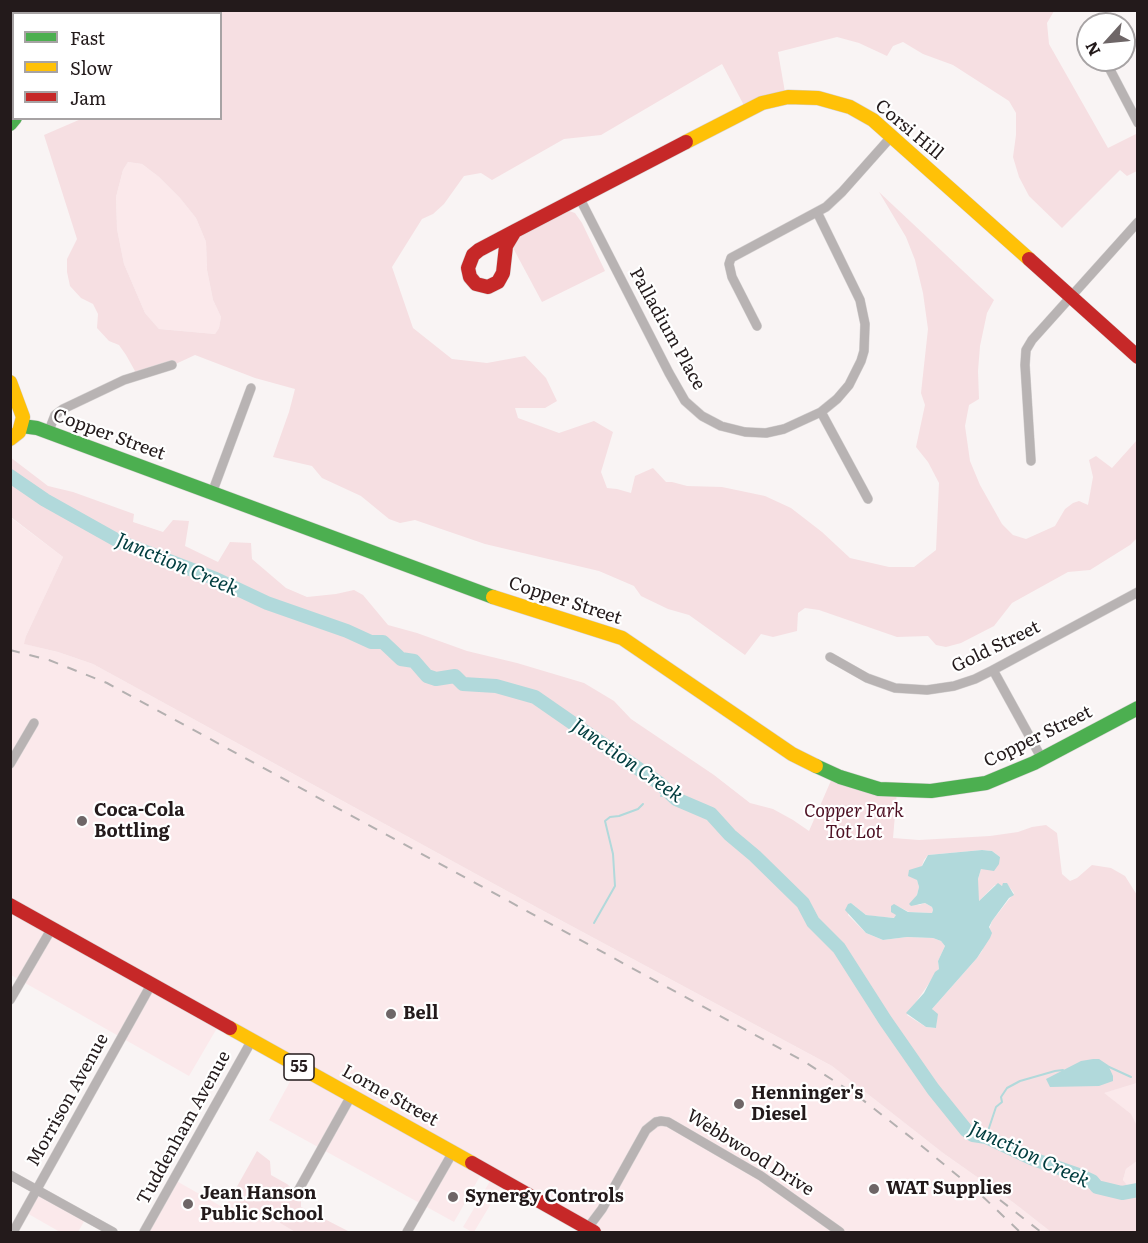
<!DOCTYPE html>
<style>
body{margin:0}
#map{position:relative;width:1148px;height:1243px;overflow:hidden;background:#f9f4f4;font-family:Literata,serif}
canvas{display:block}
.frame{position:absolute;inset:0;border:12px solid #231a1b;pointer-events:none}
.legend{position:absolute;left:12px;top:12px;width:210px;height:108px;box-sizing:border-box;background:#fff;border:2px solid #a7a3a4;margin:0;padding:8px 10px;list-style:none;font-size:18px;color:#231a1b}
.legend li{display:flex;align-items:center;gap:12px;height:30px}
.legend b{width:30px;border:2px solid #a7a3a4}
.north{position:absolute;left:1076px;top:12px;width:60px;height:60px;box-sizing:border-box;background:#fff;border:2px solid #a7a3a4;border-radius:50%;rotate:243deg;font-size:16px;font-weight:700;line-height:24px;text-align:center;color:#231a1b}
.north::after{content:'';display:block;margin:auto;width:21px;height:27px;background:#6e6667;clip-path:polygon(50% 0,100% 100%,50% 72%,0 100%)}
</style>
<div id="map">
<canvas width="1148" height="1243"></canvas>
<div class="frame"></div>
<ul class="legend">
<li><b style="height:8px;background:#4caf50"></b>Fast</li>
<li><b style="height:8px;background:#ffc107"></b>Slow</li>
<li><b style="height:8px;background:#c62828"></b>Jam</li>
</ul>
<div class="north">N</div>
</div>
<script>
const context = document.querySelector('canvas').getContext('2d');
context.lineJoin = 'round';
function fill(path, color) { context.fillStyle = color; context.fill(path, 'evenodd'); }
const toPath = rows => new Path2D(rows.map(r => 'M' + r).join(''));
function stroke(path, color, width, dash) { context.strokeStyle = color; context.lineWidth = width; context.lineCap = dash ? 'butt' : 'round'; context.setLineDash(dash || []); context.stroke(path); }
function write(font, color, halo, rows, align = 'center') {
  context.font = font + ' Literata,serif'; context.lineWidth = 4.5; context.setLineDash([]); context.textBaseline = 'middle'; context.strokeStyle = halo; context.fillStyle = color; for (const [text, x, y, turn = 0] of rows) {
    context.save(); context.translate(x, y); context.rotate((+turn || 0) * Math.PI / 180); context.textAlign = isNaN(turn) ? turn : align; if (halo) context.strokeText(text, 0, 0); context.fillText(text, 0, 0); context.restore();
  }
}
fill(toPath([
 [128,162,142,164,159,177,180,198,196,218,206,242,207,270,213,300,221,317,219,328,215,334,159,329,145,313,124,264,117,229,116,197,123,170],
 [10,517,63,557,26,636,25,644,58,652,93,664,538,908,832,1066,943,1153,1014,1203,1051,1232,586,1232,504,1182,474,1232,472,1232,463,1227,493,1176,483,1171,454,1222,269,1120,298,1067,220,1023,189,1076,11,975],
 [1137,1083,1137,1130,1137,1126,1103,1093],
 [1137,1161,1137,1190,1132,1191,1123,1180,1126,1169],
 [173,1179,224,1208,230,1199,267,1221,270,1217,295,1232,143,1232],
 [36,1191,86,1218,78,1232,60,1232,25,1212]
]), '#fbe9eb');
fill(toPath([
 [11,10,126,10,126,11,120,14,14,14,13,65,11,66],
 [169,11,1054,11,1047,23,1049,44,1108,148,1138,133,1137,171,1127,176,1120,170,1062,228,1029,196,1019,177,1013,157,1016,135,1016,113,1009,101,953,65,923,54,903,42,893,46,887,56,859,43,837,37,778,52,786,98,747,111,722,64,601,135,564,139,492,180,481,173,464,176,444,204,433,214,422,219,392,267,413,328,452,359,487,363,525,356,546,378,557,401,545,408,515,408,518,418,559,433,594,421,613,432,601,472,607,488,617,489,631,493,635,476,653,468,666,482,672,482,687,486,722,487,765,496,791,508,822,532,850,558,889,567,914,567,936,550,939,483,928,462,916,447,925,405,921,393,928,329,923,293,915,260,906,237,879,192,994,300,987,313,980,346,978,371,979,399,969,405,965,426,970,461,980,485,1002,524,1013,535,1026,539,1055,526,1065,509,1073,503,1079,501,1088,505,1093,477,1089,460,1096,456,1112,468,1137,440,1137,538,1130,545,1090,570,1068,572,1012,603,994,626,961,643,946,647,936,645,928,636,897,637,819,610,805,608,798,613,797,631,773,637,761,634,745,655,689,615,668,609,641,596,634,586,599,571,485,544,415,520,400,523,389,519,361,496,322,478,312,466,273,457,289,412,295,389,255,378,195,355,167,368,124,380,135,371,126,355,119,345,109,341,97,328,98,314,93,304,81,298,70,286,67,272,67,259,77,239,44,135,81,119,220,118,220,14,170,13],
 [128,162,142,164,159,177,180,198,196,218,206,242,207,270,213,300,221,317,219,328,215,334,159,329,145,313,124,264,117,229,116,197,123,170],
 [569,211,575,213,582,223,605,271,542,302,512,246,521,236],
 [10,457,48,486,73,492,134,514,133,522,163,532,173,520,189,521,185,546,218,562,230,542,251,543,252,559,286,588,307,597,336,594,354,590,363,595,388,625,417,633,467,651,517,663,584,683,614,701,631,719,714,775,750,803,773,809,793,820,809,831,833,776,897,792,893,838,919,840,990,836,1018,832,1032,827,1046,825,1057,833,1062,874,1070,881,1077,878,1092,865,1111,868,1125,876,1137,895,1137,1083,1104,1093,1131,1114,1137,1126,1137,1161,1126,1169,1123,1180,1132,1191,1137,1190,1137,1232,1051,1232,1014,1203,943,1153,832,1066,538,908,93,664,58,652,24,644,26,636,63,557,11,517],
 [982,850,992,851,1000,857,985,868,981,869,978,879,978,898,979,901,995,885,1002,886,1006,883,1014,893,992,921,982,951,977,958,932,1009,937,1019,936,1028,926,1027,907,1015,939,969,938,961,945,946,941,941,933,938,907,937,883,940,866,933,848,915,851,903,866,915,872,916,895,918,899,907,909,912,932,913,933,910,932,907,925,903,919,905,912,902,917,895,919,887,917,880,924,860,928,855],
 [257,1151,270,1161,271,1175,287,1184,301,1197,301,1207,348,1231,347,1232,295,1232,270,1217,267,1222,230,1199]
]), '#f6dfe2');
fill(toPath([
 [982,850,992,851,1000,857,999,864,994,871,981,869,978,879,979,901,998,883,1002,886,1003,883,1007,883,1014,895,1009,898,992,921,989,927,992,933,990,938,977,958,932,1009,938,1014,936,1028,926,1027,906,1013,924,993,935,972,939,969,938,961,945,946,941,941,933,938,907,937,883,940,866,933,845,910,848,904,851,903,866,915,894,918,896,915,891,912,891,906,894,904,908,912,932,913,933,910,932,907,925,903,911,906,909,904,917,895,919,887,917,880,908,876,909,870,922,866,928,855],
 [1093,1059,1099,1059,1108,1065,1113,1076,1113,1081,1099,1086,1050,1087,1046,1079,1081,1061]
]), '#b1d9db');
stroke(toPath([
 [661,796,669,794],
 [594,923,615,886,613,854,605,821,610,817,619,816,638,809,643,804],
 [1107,1066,1131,1077],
 [986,1137,996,1107,1002,1102,1001,1097,1007,1088,1020,1081,1055,1071,1063,1070]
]), '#b1d9db', 2);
stroke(toPath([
 [10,476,45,500,120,542,216,579,267,603,347,631,371,642,383,642,401,659,414,661,427,676,436,679,455,676,463,684,496,686,535,697,659,783,676,799,711,814,730,835,755,856,803,903,813,922,839,948,885,1020,933,1089,966,1130,973,1135,986,1137,1033,1159,1079,1175,1092,1181,1097,1187,1122,1193,1138,1190]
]), '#b1d9db', 14);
const street = toPath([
 [1105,60,1138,123],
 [579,197,669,373,685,401,702,416,721,426,745,432,766,433,784,429,821,412,837,399,849,385,861,361,864,351,865,324,860,300,817,212],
 [757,326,732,277,729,264,731,258,826,207,842,192,891,137],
 [821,412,868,499],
 [48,433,55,415,63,409,124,380,172,365],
 [1031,461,1025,365,1026,350,1032,340,1138,222],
 [212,493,251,388],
 [830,657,867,678,895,688,927,690,954,686,975,679,993,670,1138,592],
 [993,670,1042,759],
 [10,764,34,723],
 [10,1000,52,928],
 [10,1175,113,1232],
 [298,1191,351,1096],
 [587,1229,602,1209,646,1130,656,1122,661,1121,668,1122,761,1176,840,1232],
 [13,1232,152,983],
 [144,1232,252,1040],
 [407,1232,453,1152]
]);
const fast = toPath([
 [202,14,206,10],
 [10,124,15,118],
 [22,426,37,428,493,597],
 [816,766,840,777,879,789,931,791,986,783,1034,763,1138,708]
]);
const slow = toPath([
 [686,142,762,103,788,97,818,98,850,107,873,120,1029,259],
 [10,382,23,417,19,432,10,439],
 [493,597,622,638,792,754,816,766],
 [230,1028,472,1163]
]);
const jam = toPath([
 [515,231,506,246,503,273,498,282,488,287,476,284,470,277,468,268,473,255,479,250,515,231,686,142],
 [1029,259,1138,357],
 [10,905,230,1028],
 [472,1163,594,1232]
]);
stroke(street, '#d6d2d2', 10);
stroke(fast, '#d6d2d2', 15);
stroke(slow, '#d6d2d2', 15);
stroke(jam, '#d6d2d2', 15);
stroke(street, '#b8b3b3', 9);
stroke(fast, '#4caf50', 14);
stroke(slow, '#ffc107', 14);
stroke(jam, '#c62828', 14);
stroke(toPath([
 [10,650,49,660,107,683,805,1062,859,1097,918,1143,980,1194,1020,1232],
 [1000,1200,1041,1232]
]), '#b4b0b0', 2, [10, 10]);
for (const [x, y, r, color] of [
 [82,821,6,"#6e6667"],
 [391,1014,6,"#6e6667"],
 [739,1104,6,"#6e6667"],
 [874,1189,6,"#6e6667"],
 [453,1197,6,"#6e6667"],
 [188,1204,6,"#6e6667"]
]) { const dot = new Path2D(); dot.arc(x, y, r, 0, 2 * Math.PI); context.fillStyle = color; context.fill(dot); stroke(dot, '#fff', 2); }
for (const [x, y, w] of [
 [299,1067,30]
]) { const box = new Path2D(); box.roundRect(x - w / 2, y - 13, w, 26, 4.5); context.fillStyle = '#fff'; context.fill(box); stroke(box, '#231a1b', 1.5); }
write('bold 16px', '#231a1b', null, [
 ["55",299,1067]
]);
write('18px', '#231a1b', '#fff', [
 ["Corsi Hill",909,130,40],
 ["Palladium Place",667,329,61],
 ["Copper Street",109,435,20],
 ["Copper Street",565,601,18],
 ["Gold Street",996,647,-26],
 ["Copper Street",1038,737,-26],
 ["Lorne Street",390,1096,29],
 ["Morrison Avenue",68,1100,-61],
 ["Tuddenham Avenue",184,1128,-61],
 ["Webbwood Drive",750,1153,32]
]);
write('bold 18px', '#231a1b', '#fff', [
 ["Coca-Cola",94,811],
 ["Bottling",94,832],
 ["Bell",403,1014],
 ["Henninger's",751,1094],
 ["Diesel",751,1115],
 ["WAT Supplies",886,1189],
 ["Jean Hanson",200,1194],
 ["Public School",200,1215],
 ["Synergy Controls",465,1197]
], 'left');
write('italic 18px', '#4d1023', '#fff', [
 ["Copper Park",854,812],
 ["Tot Lot",854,833]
]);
write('italic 20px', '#013d3f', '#fff', [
 ["Junction Creek",177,565,23],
 ["Junction Creek",627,761,35],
 ["Junction Creek",1029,1155,25]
]);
</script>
